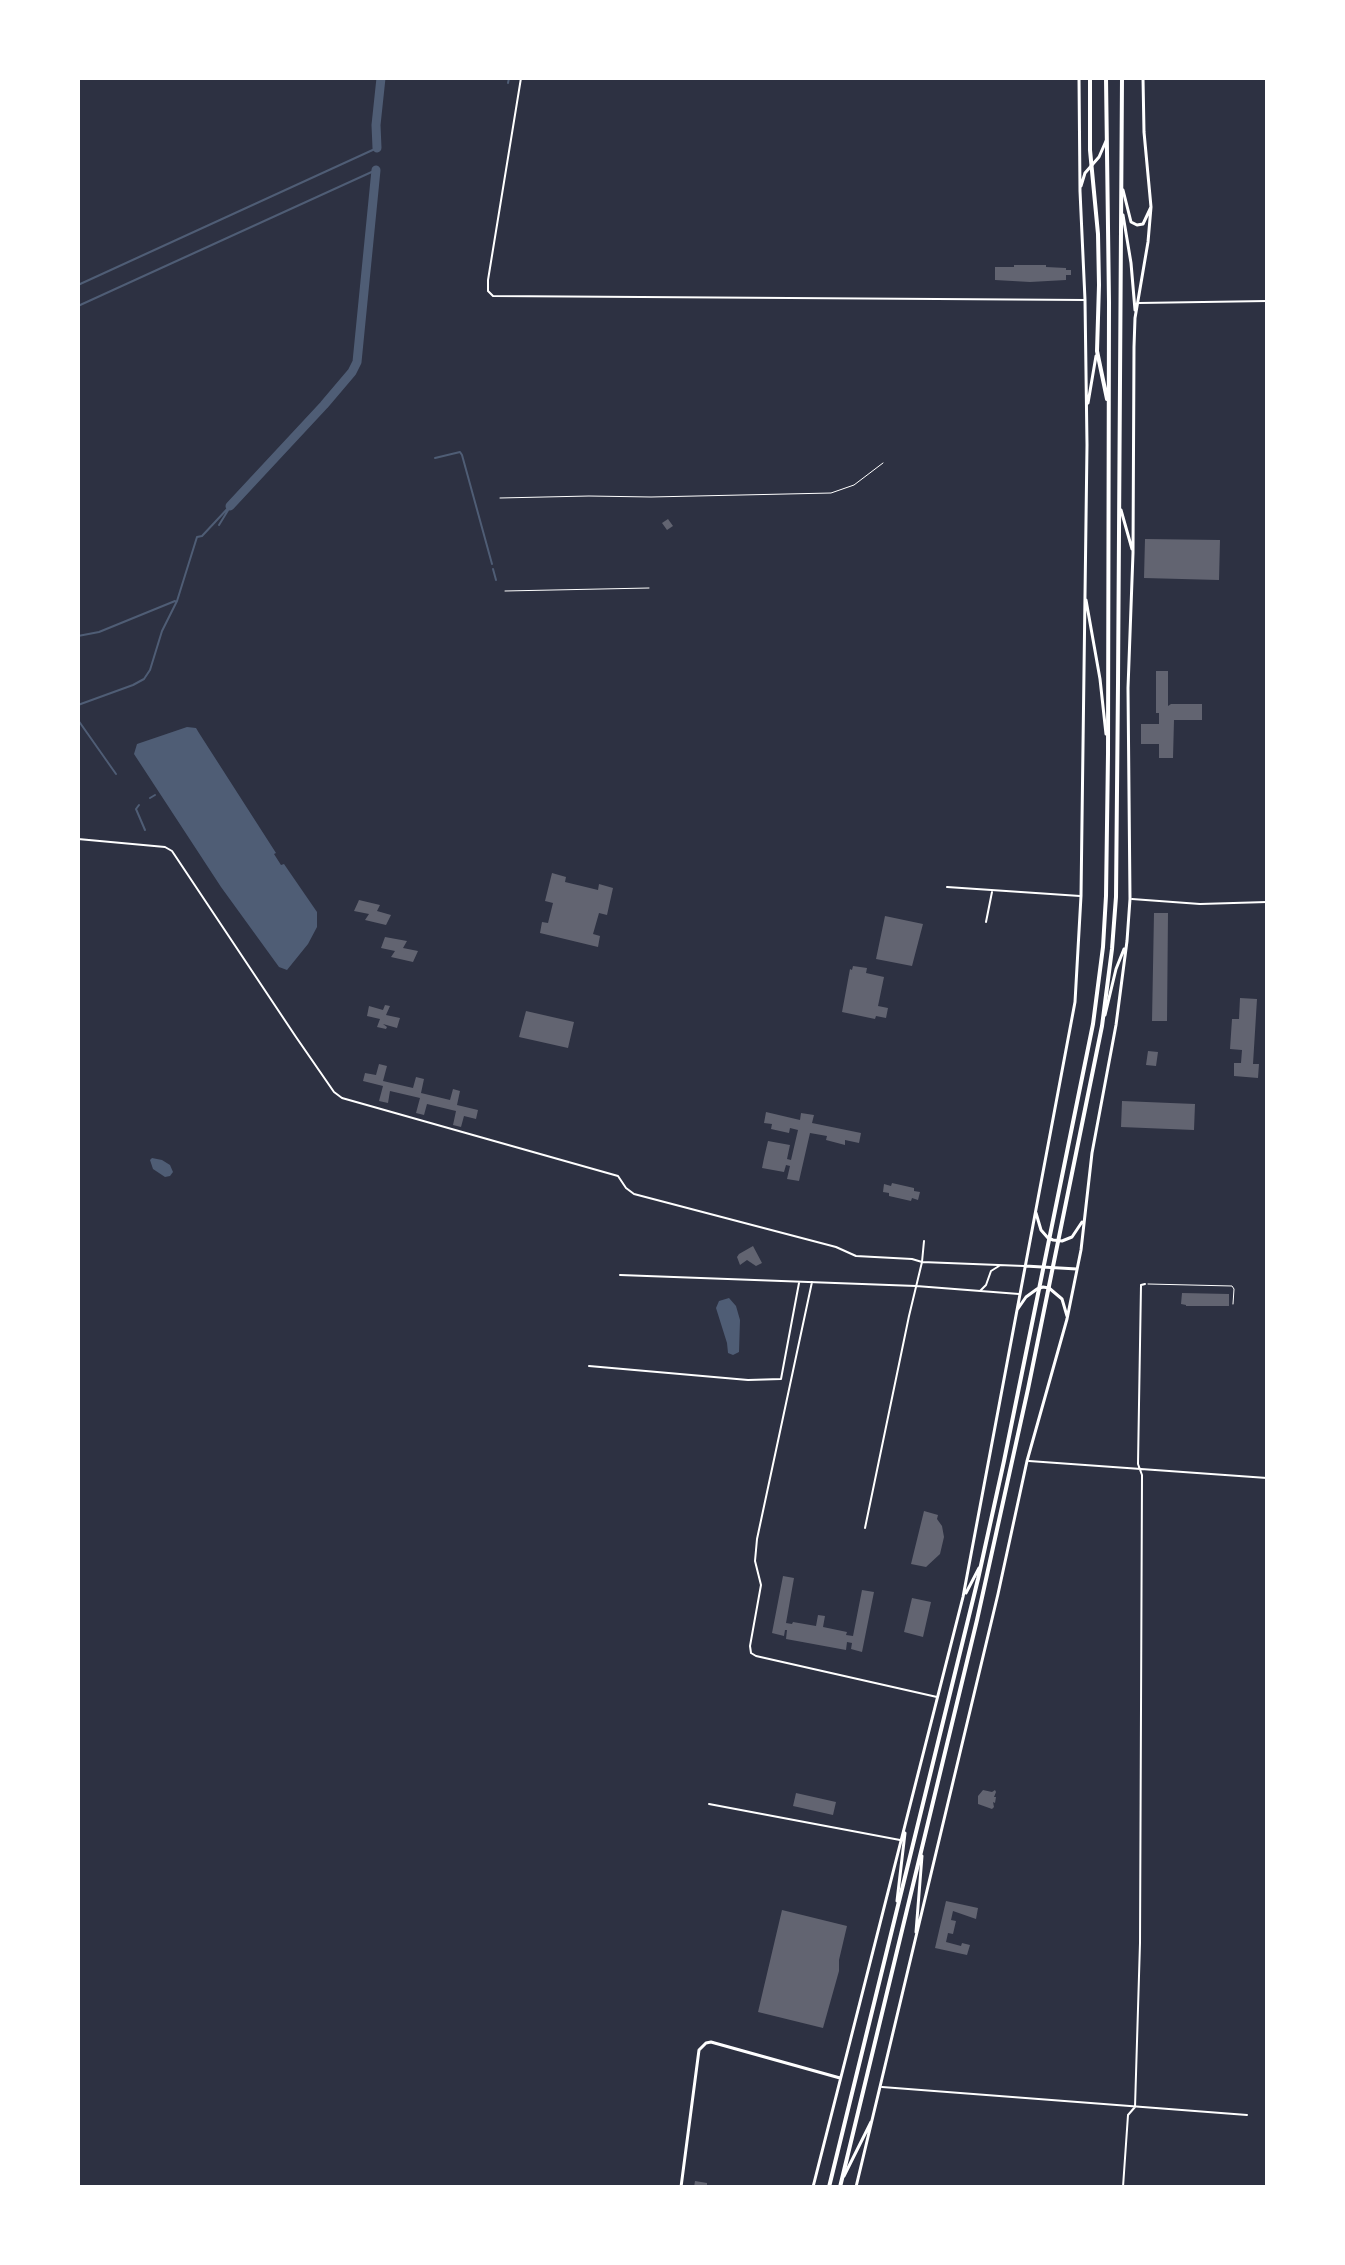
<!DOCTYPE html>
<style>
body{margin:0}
#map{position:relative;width:1345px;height:2265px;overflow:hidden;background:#2d3142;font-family:Roboto,sans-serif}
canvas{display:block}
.frame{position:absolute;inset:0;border:80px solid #fff;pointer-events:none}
</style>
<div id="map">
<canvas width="1345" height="2265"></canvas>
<div class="frame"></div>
</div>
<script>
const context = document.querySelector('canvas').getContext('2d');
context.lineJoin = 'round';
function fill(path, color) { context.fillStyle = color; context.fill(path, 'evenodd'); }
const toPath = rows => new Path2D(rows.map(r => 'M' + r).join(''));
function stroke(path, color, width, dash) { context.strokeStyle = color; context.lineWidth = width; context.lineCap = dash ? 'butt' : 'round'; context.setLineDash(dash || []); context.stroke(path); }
fill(toPath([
 [187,727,196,728,199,733,276,853,274,854,281,865,284,864,317,912,317,927,308,944,287,970,279,967,221,887,134,754,137,744],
 [152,1158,162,1160,170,1165,173,1172,170,1176,165,1177,153,1169,150,1160],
 [729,1298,736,1306,740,1320,739,1352,733,1355,728,1353,727,1343,716,1308,719,1301]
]), '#4f5d75');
stroke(toPath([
 [508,83,509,78],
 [78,285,377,148],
 [78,306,376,170],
 [435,458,460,452,462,455,492,564],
 [219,525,230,507],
 [493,569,496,580],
 [78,636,99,632,175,601],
 [78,705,133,685,144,679,150,670,162,631,177,601,197,537,202,536,230,506],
 [78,720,116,774],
 [150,798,155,795],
 [139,805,136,809,145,830]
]), '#4f5d75', 2);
stroke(toPath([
 [377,148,376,125,381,78],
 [230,506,324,405,352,372,357,362,376,170]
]), '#4f5d75', 9);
fill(toPath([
 [1014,265,1046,265,1046,267,1066,268,1066,270,1071,270,1071,275,1066,275,1066,280,1030,282,995,280,995,267,1014,267],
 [668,519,673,526,667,530,662,523],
 [1145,539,1220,540,1219,580,1144,578],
 [1156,671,1168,671,1168,706,1171,704,1202,704,1202,720,1174,720,1173,758,1159,758,1159,744,1141,744,1141,724,1159,724,1159,713,1156,713],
 [552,873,566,877,565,882,598,890,599,884,613,888,607,915,599,913,593,934,600,936,598,947,540,933,542,922,548,923,553,903,545,901],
 [359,900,380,905,377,911,391,915,386,925,365,920,369,914,354,911],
 [1154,913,1168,913,1167,1021,1152,1021],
 [885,916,923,924,912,966,876,959],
 [385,937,407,941,403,948,418,951,413,962,391,957,395,951,381,948],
 [853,966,867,968,866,973,884,977,878,1006,888,1008,886,1018,876,1016,875,1019,842,1012,850,969,852,970],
 [1240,998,1257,999,1253,1064,1259,1064,1258,1078,1234,1076,1234,1063,1241,1063,1242,1050,1230,1049,1232,1019,1239,1019],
 [385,1005,390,1006,386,1015,400,1018,397,1028,383,1024,387,1027,386,1029,377,1027,380,1019,367,1016,369,1006,383,1010],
 [526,1011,574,1022,568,1048,519,1037],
 [1148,1051,1158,1052,1156,1066,1146,1065],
 [379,1064,387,1066,383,1081,413,1088,416,1077,424,1079,421,1093,450,1100,453,1089,460,1091,457,1105,478,1110,476,1119,464,1116,461,1127,453,1125,456,1111,427,1104,424,1115,416,1113,420,1098,390,1091,388,1103,379,1101,383,1086,363,1081,365,1073,376,1075],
 [1122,1101,1195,1104,1194,1130,1121,1127],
 [766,1112,800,1120,801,1113,814,1115,812,1123,861,1133,859,1143,845,1140,845,1145,826,1140,827,1136,810,1133,799,1181,787,1179,790,1166,786,1165,784,1172,762,1168,764,1158,768,1141,790,1145,787,1159,791,1160,798,1130,790,1128,789,1133,771,1129,772,1124,764,1123],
 [892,1183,914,1188,914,1191,920,1192,918,1200,912,1198,911,1201,889,1196,889,1193,883,1192,884,1184,891,1186],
 [753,1246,762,1263,756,1266,747,1260,740,1265,737,1257,739,1254],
 [1182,1293,1229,1294,1229,1306,1186,1306,1186,1305,1181,1304],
 [924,1511,938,1515,937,1519,942,1526,944,1537,940,1554,926,1567,911,1564],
 [783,1576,794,1578,786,1623,792,1624,793,1622,816,1626,818,1615,825,1616,823,1627,847,1632,846,1635,853,1636,862,1590,874,1592,862,1652,851,1649,852,1643,847,1642,846,1650,786,1639,787,1630,785,1630,784,1636,772,1633],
 [912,1598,931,1602,923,1637,904,1632],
 [983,1790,992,1792,995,1790,996,1792,994,1797,996,1797,995,1803,993,1802,994,1807,992,1809,978,1804,978,1796],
 [796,1793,836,1802,833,1815,793,1806],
 [946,1901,978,1908,976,1919,953,1911,951,1920,956,1921,953,1934,948,1933,946,1942,961,1946,962,1943,970,1945,967,1955,935,1948],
 [782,1910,847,1926,839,1960,839,1971,823,2028,758,2012],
 [695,2181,707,2183,707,2187,694,2187]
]), '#626471');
stroke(toPath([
 [500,498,589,496,651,497,831,493,854,485,883,463],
 [505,591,649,588],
 [1148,1284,1232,1286,1234,1289,1233,1304]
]), '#fff', 1);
stroke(toPath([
 [521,78,488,280,488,291,493,296,1085,300],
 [1139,303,1267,301],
 [78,839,165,847,172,851,296,1037,334,1092,342,1098,618,1176,626,1188,634,1194,836,1247,856,1256,912,1259,922,1262,1024,1266],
 [947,887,1080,896],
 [1132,899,1200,904,1267,902],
 [986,922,992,892],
 [620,1275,916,1286,1019,1294],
 [812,1282,757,1539,755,1561,761,1585,750,1646,751,1653,756,1656,937,1697],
 [980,1291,986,1285,991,1271,999,1266],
 [589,1366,748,1380,781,1379,799,1283],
 [1029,1461,1267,1478],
 [865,1528,909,1316,922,1262,924,1241],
 [709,1804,900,1840],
 [882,2087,1247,2115],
 [1123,2187,1128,2115,1135,2107,1140,1943,1142,1475,1138,1464,1141,1285,1145,1284]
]), '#fff', 2);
stroke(toPath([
 [1081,186,1085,173,1099,157,1106,141],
 [1123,190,1131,222,1137,225,1143,224,1151,207,1144,132,1143,78],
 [1123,215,1131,263,1135,310],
 [1088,403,1096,356],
 [1121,510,1132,549],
 [1086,600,1100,679,1106,734],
 [1105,1015,1116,969,1124,949],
 [1036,1213,1041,1230,1048,1238,1053,1240,1062,1241,1072,1237,1082,1222],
 [1025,1266,1077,1269],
 [1017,1310,1026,1297,1037,1289,1043,1287,1049,1288,1062,1299,1067,1316],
 [966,1593,979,1568],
 [897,1901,905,1833],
 [916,1932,922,1856],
 [844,2176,871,2122],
 [681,2187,699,2050,706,2043,711,2042,840,2078],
 [813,2187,963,1597,1075,1002,1081,896,1087,445,1085,300,1080,191,1079,78],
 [856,2187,998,1594,1027,1461,1067,1319,1081,1250,1092,1153,1116,1025,1127,941,1130,899,1128,688,1133,553,1134,347,1135,318,1148,242,1151,207]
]), '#fff', 3);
stroke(toPath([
 [1090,78,1090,150,1098,234,1099,285,1097,351,1107,399],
 [829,2187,978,1579,1004,1461,1093,1024,1103,947,1106,896,1108,754,1109,302,1106,78],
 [840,2187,977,1620,1028,1389,1102,1026,1112,949,1116,897,1118,684,1122,78]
]), '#fff', 4);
stroke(toPath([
 [1266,78,1267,80]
]), '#abadb3', 2);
</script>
